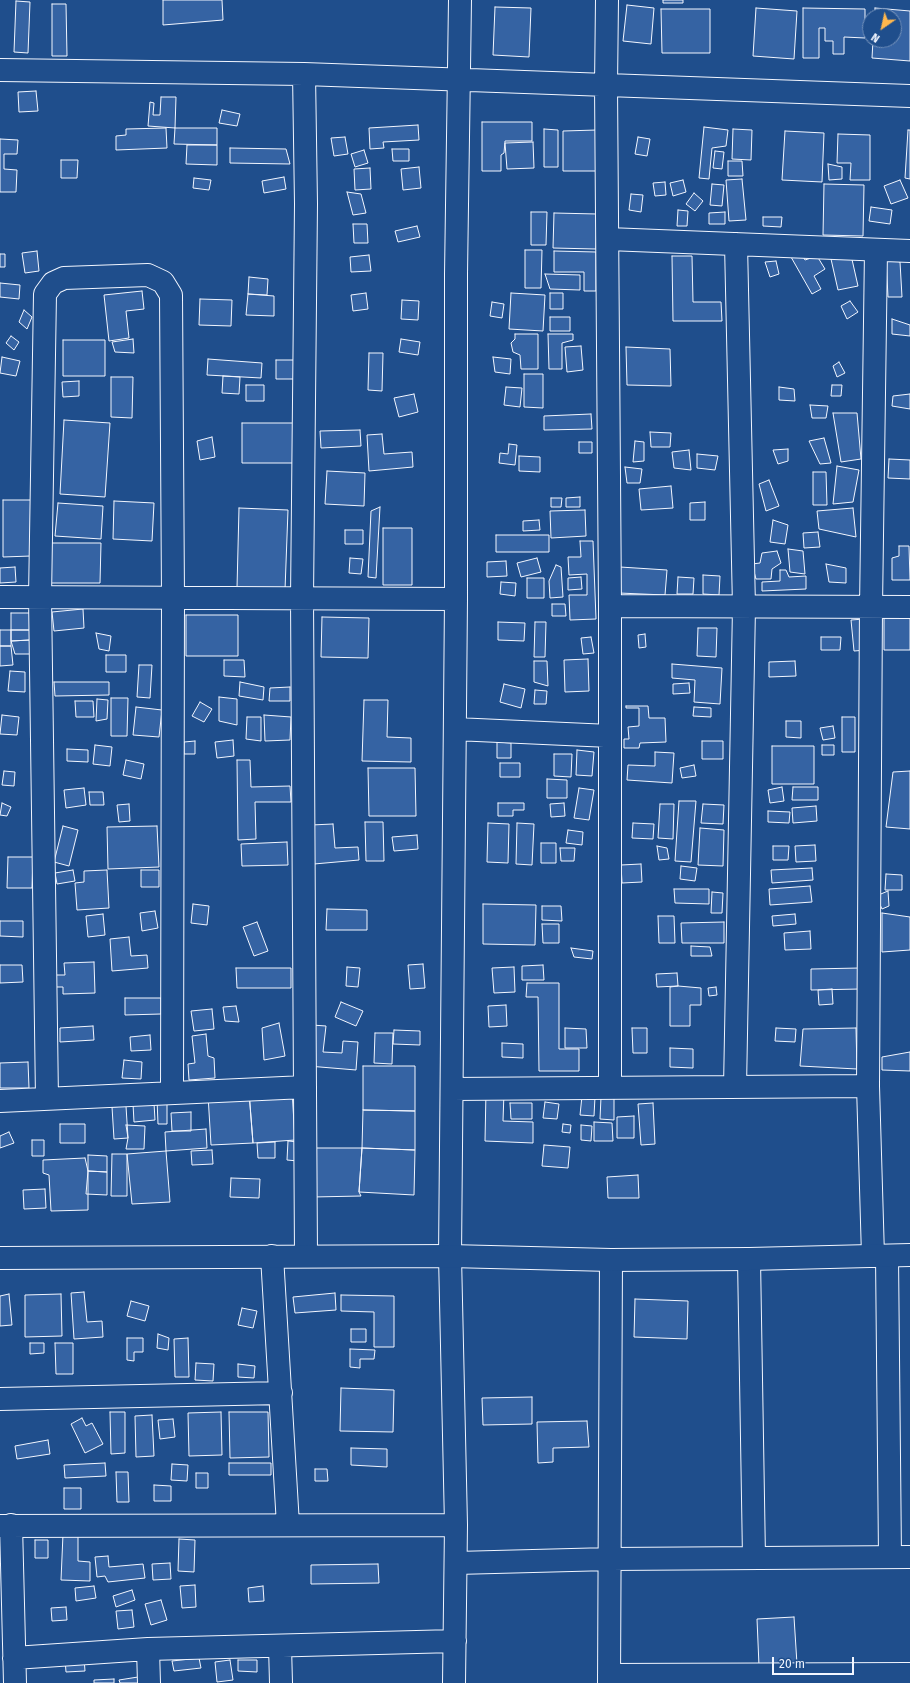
<!DOCTYPE html>
<style>
body{margin:0}
#map{position:relative;width:910px;height:1683px;overflow:hidden;background:#1f4e8c;font-family:"Fira Sans",sans-serif}
canvas{display:block}
.north{position:absolute;left:862px;top:8px;width:40px;height:40px;box-sizing:border-box;background:#1f4e8c;border:1px solid #7391ba;border-radius:50%;rotate:214deg;font-size:11px;font-weight:700;line-height:16px;text-align:center;color:#f2f6ff}
.north::after{content:'';display:block;margin:auto;width:14px;height:18px;background:#ffb74d;clip-path:polygon(50% 0,100% 100%,50% 72%,0 100%)}
.scale{position:absolute;left:772px;top:1657px;width:82px;height:18px;box-sizing:border-box;border:2px solid #f2f6ff;border-top:0;padding-left:5px;font-size:12px;line-height:14px;white-space:nowrap;color:#f2f6ff;-webkit-text-stroke:3px #1f4e8c;paint-order:stroke}
</style>
<div id="map">
<canvas width="910" height="1683"></canvas>
<div class="north">N</div>
<div class="scale">20 m</div>
</div>
<script>
const context = document.querySelector('canvas').getContext('2d');
context.lineJoin = 'round';
function fill(path, color) { context.fillStyle = color; context.fill(path, 'evenodd'); }
const toPath = rows => new Path2D(rows.map(r => 'M' + r).join(''));
function stroke(path, color, width, dash) { context.strokeStyle = color; context.lineWidth = width; context.lineCap = dash ? 'butt' : 'round'; context.setLineDash(dash || []); context.stroke(path); }
const building = toPath([
 [163,0,222,0,223,20,163,25,163,0],
 [663,0,683,0,683,3,663,3,663,0],
 [16,1,30,2,28,53,14,52,16,1],
 [52,4,66,4,67,56,52,56,52,4],
 [627,5,654,8,651,44,623,41,627,5],
 [495,7,531,8,529,57,493,55,495,7],
 [756,8,797,11,794,59,753,56,756,8],
 [803,8,865,9,865,38,844,37,844,54,833,54,833,41,825,41,825,28,819,28,819,58,803,58,803,8],
 [875,8,910,11,910,61,872,58,873,40,894,40,894,16,875,16,875,8],
 [661,9,710,9,710,53,662,53,661,9],
 [36,91,38,111,19,112,18,92,36,91],
 [161,97,176,97,175,128,148,126,150,102,154,103,153,115,160,115,161,97],
 [222,110,240,114,237,126,219,123,222,110],
 [482,122,532,122,532,141,505,141,504,153,501,155,501,171,482,171,482,122],
 [418,125,419,140,383,142,384,148,370,149,369,128,418,125],
 [704,127,728,130,726,146,712,148,709,179,699,178,704,127],
 [166,128,167,148,116,150,116,136,126,135,126,129,166,128],
 [175,128,217,128,217,145,174,144,175,128],
 [544,129,558,130,558,167,544,167,544,129],
 [733,129,752,130,751,160,732,159,733,129],
 [597,130,598,171,563,171,563,131,597,130],
 [908,130,910,130,910,179,905,178,908,130],
 [785,131,824,133,822,182,782,180,785,131],
 [838,134,870,135,870,180,850,180,851,163,837,163,838,134],
 [345,137,348,154,334,156,331,138,345,137],
 [638,137,650,139,647,156,635,154,638,137],
 [0,139,18,140,17,154,4,154,4,169,17,170,16,192,0,192,0,139],
 [533,142,534,168,507,169,505,143,533,142],
 [187,145,217,145,217,165,186,164,187,145],
 [230,148,286,149,290,164,230,163,230,148],
 [392,149,409,149,409,161,393,161,392,149],
 [364,150,368,163,355,167,351,154,364,150],
 [715,151,724,152,722,169,713,168,715,151],
 [61,160,78,160,77,178,61,178,61,160],
 [728,161,742,161,743,176,728,176,728,161],
 [828,164,842,167,842,179,829,180,828,164],
 [419,167,421,188,403,190,401,169,419,167],
 [370,168,371,189,355,190,354,169,370,168],
 [284,177,286,189,264,193,262,181,284,177],
 [194,178,211,180,209,190,193,188,194,178],
 [742,179,746,220,729,221,726,180,742,179],
 [683,180,686,192,673,196,670,183,683,180],
 [900,180,908,198,891,204,884,186,900,180],
 [665,182,666,195,655,196,653,183,665,182],
 [712,184,724,185,722,206,710,205,712,184],
 [824,184,864,185,863,236,823,235,824,184],
 [347,192,361,194,366,213,353,215,347,192],
 [694,193,703,201,695,211,686,204,694,193],
 [631,194,643,195,641,212,629,210,631,194],
 [871,207,892,210,890,224,869,221,871,207],
 [678,210,688,211,687,226,677,226,678,210],
 [531,212,547,212,546,245,531,245,531,212],
 [725,212,725,224,709,224,709,213,725,212],
 [554,213,597,214,596,249,553,248,554,213],
 [763,217,782,217,781,227,763,226,763,217],
 [353,224,367,224,368,243,354,243,353,224],
 [417,226,420,237,398,242,395,231,417,226],
 [525,250,542,250,541,288,525,288,525,250],
 [37,251,39,271,25,273,22,253,37,251],
 [554,251,596,252,596,291,584,291,584,272,554,272,554,251],
 [801,253,805,260,817,256,825,269,814,276,821,289,812,294,791,257,801,253],
 [0,254,5,254,5,267,0,267,0,254],
 [369,255,371,271,351,272,350,257,369,255],
 [851,255,858,286,838,290,831,259,851,255],
 [672,256,692,256,693,302,721,302,722,321,673,321,672,256],
 [886,258,900,262,902,297,888,297,886,258],
 [776,261,779,274,770,277,765,262,776,261],
 [545,274,580,275,580,290,550,289,545,274],
 [249,277,268,279,267,295,248,294,249,277],
 [0,283,20,285,19,299,0,297,0,283],
 [142,291,144,309,126,311,129,338,109,341,104,295,142,291],
 [366,293,368,309,353,311,351,295,366,293],
 [511,293,545,295,543,331,509,329,511,293],
 [550,293,563,293,563,309,550,309,550,293],
 [248,294,274,296,274,316,246,315,248,294],
 [200,299,232,300,231,326,199,325,200,299],
 [402,300,419,301,418,320,401,319,402,300],
 [850,301,858,312,847,319,841,306,850,301],
 [492,302,504,304,502,318,490,316,492,302],
 [24,310,32,317,27,329,19,322,24,310],
 [550,317,570,317,570,331,550,331,550,317],
 [892,319,910,325,910,336,892,334,892,319],
 [515,334,538,334,538,369,521,369,520,355,513,352,511,343,515,339,515,334],
 [548,334,573,334,573,340,562,343,562,369,549,369,548,334],
 [11,336,19,342,14,350,6,343,11,336],
 [133,339,134,353,115,352,112,342,133,339],
 [401,339,420,342,418,355,399,352,401,339],
 [63,340,105,340,105,376,63,376,63,340],
 [581,346,583,370,567,372,565,347,581,346],
 [626,347,670,349,671,386,627,385,626,347],
 [369,353,383,353,382,391,368,390,369,353],
 [2,357,20,361,16,376,0,373,2,357],
 [493,357,511,359,510,374,495,372,493,357],
 [208,359,262,363,261,378,207,375,208,359],
 [276,360,295,360,295,379,276,379,276,360],
 [839,362,845,373,837,377,833,366,839,362],
 [524,374,543,374,543,408,524,407,524,374],
 [223,376,240,377,239,394,222,393,223,376],
 [111,377,133,377,132,418,111,417,111,377],
 [79,381,79,396,63,397,62,382,79,381],
 [246,385,264,385,264,401,246,401,246,385],
 [832,385,842,385,841,396,831,396,832,385],
 [506,387,522,388,520,407,504,405,506,387],
 [779,387,794,389,795,401,779,400,779,387],
 [414,394,418,412,399,417,394,398,414,394],
 [910,394,910,409,892,406,893,396,910,394],
 [810,405,828,406,826,418,812,418,810,405],
 [833,413,857,413,861,459,841,462,833,413],
 [591,414,592,429,544,430,544,416,591,414],
 [64,420,110,423,105,497,60,494,64,420],
 [242,423,293,423,293,463,242,463,242,423],
 [360,430,361,446,321,448,320,431,360,430],
 [650,432,671,433,670,447,651,447,650,432],
 [382,434,384,454,412,452,413,467,369,471,367,435,382,434],
 [212,437,215,457,200,460,197,441,212,437],
 [824,438,831,463,820,464,809,441,824,438],
 [635,441,644,442,644,461,633,462,635,441],
 [579,442,592,442,592,453,579,453,579,442],
 [509,444,517,445,515,465,499,463,500,453,508,454,509,444],
 [788,449,788,461,778,464,773,450,788,449],
 [689,450,691,470,674,468,672,452,689,450],
 [697,454,718,456,715,470,697,468,697,454],
 [519,456,540,457,540,472,519,471,519,456],
 [889,459,910,460,910,479,888,478,889,459],
 [837,466,859,470,853,502,833,504,837,466],
 [625,467,642,469,640,483,627,483,625,467],
 [327,471,365,473,364,506,325,504,327,471],
 [813,472,826,472,827,505,813,505,813,472],
 [769,480,779,506,766,511,759,484,769,480],
 [671,486,673,508,641,510,639,489,671,486],
 [580,497,580,507,566,507,566,498,580,497],
 [551,498,562,498,561,507,551,507,551,498],
 [3,500,31,500,31,556,3,557,3,500],
 [114,501,154,503,152,541,113,539,114,501],
 [705,502,705,520,690,520,690,503,705,502],
 [58,503,103,506,101,539,55,536,58,503],
 [380,507,376,578,368,577,371,511,380,507],
 [239,508,288,510,285,590,237,588,239,508],
 [853,508,856,537,819,529,817,511,853,508],
 [585,510,586,536,551,538,550,511,585,510],
 [539,520,540,530,523,531,523,521,539,520],
 [773,520,788,525,785,544,770,542,773,520],
 [383,528,412,528,412,585,383,585,383,528],
 [345,530,363,530,363,544,345,544,345,530],
 [818,532,820,547,804,548,803,533,818,532],
 [496,535,549,535,549,552,496,552,496,535],
 [580,541,593,541,596,619,570,620,569,595,587,595,587,574,569,575,568,557,581,557,580,541],
 [48,543,101,543,100,583,48,583,48,543],
 [899,546,909,546,910,580,892,580,892,558,899,556,899,546],
 [788,549,803,551,805,574,790,572,788,549],
 [777,551,781,563,772,569,771,579,756,579,752,564,760,563,762,553,777,551],
 [350,558,363,559,361,574,349,573,350,558],
 [537,558,541,572,521,577,517,563,537,558],
 [506,561,507,576,487,577,487,562,506,561],
 [826,564,846,568,846,583,829,582,826,564],
 [556,565,561,567,563,597,550,598,549,581,556,565],
 [15,567,16,582,0,583,0,568,15,567],
 [620,567,667,570,665,595,619,593,620,567],
 [780,570,786,570,789,577,806,576,806,589,762,591,762,582,780,581,780,570],
 [703,575,720,576,719,595,703,594,703,575],
 [581,577,582,589,568,590,568,578,581,577],
 [678,577,694,578,693,594,677,594,678,577],
 [527,578,544,578,544,598,527,598,527,578],
 [501,582,516,583,515,596,500,594,501,582],
 [552,604,565,604,566,616,552,616,552,604],
 [83,609,84,628,54,631,52,612,83,609],
 [11,613,30,613,30,630,11,630,11,613],
 [186,615,238,615,238,656,186,656,186,615],
 [322,617,369,618,368,658,321,657,322,617],
 [884,618,910,618,910,650,884,650,884,618],
 [864,619,867,650,854,651,851,620,864,619],
 [498,622,525,623,524,641,498,640,498,622],
 [535,622,546,622,545,657,534,657,535,622],
 [698,628,717,628,716,657,697,656,698,628],
 [0,630,11,630,11,646,0,646,0,630],
 [11,630,30,630,30,640,11,641,11,630],
 [96,633,111,636,109,651,99,649,96,633],
 [645,634,646,647,639,648,638,635,645,634],
 [591,637,594,653,583,654,581,638,591,637],
 [821,637,841,637,840,650,821,650,821,637],
 [30,640,30,654,15,654,11,641,30,640],
 [0,646,11,646,13,665,0,666,0,646],
 [106,655,126,655,126,672,106,672,106,655],
 [588,659,589,691,565,692,564,660,588,659],
 [224,660,244,660,245,677,224,676,224,660],
 [534,661,547,661,548,686,534,682,534,661],
 [795,661,796,676,769,677,769,662,795,661],
 [672,664,722,668,720,704,694,702,695,680,672,678,672,664],
 [139,665,152,665,150,698,137,697,139,665],
 [10,671,25,672,25,692,8,691,10,671],
 [54,682,109,682,109,695,55,696,54,682],
 [240,682,264,687,263,700,239,696,240,682],
 [689,683,690,693,673,694,673,684,689,683],
 [504,684,525,689,521,708,500,702,504,684],
 [290,687,290,701,269,701,270,688,290,687],
 [535,690,547,691,546,704,534,704,535,690],
 [219,697,237,699,237,725,219,721,219,697],
 [111,698,128,698,127,736,111,736,111,698],
 [97,699,108,700,107,719,96,721,97,699],
 [364,700,388,700,387,737,411,738,411,762,362,761,364,700],
 [75,701,93,701,94,717,76,717,75,701],
 [200,702,212,709,204,722,192,716,200,702],
 [626,706,648,706,649,718,665,718,666,742,640,743,639,748,624,748,624,739,629,739,628,727,639,726,639,708,626,708,626,706],
 [136,707,162,710,159,737,133,735,136,707],
 [694,707,711,708,711,717,693,716,694,707],
 [2,715,19,717,17,735,0,734,2,715],
 [264,715,291,717,290,740,265,741,264,715],
 [247,717,261,717,261,741,246,739,247,717],
 [842,717,855,717,855,752,842,752,842,717],
 [786,721,801,721,801,738,786,737,786,721],
 [833,726,835,738,823,740,820,728,833,726],
 [233,740,234,756,217,758,215,742,233,740],
 [195,741,195,754,184,754,184,742,195,741],
 [702,741,723,741,723,759,702,759,702,741],
 [497,742,511,743,511,758,497,758,497,742],
 [95,745,112,747,110,766,93,764,95,745],
 [822,745,834,745,834,755,822,755,822,745],
 [772,746,814,746,814,784,772,784,772,746],
 [67,749,88,750,88,762,67,761,67,749],
 [577,750,594,752,592,776,576,775,577,750],
 [655,752,674,753,672,783,627,780,628,765,655,766,655,752],
 [554,754,572,754,571,777,554,776,554,754],
 [126,760,144,764,141,779,123,775,126,760],
 [237,760,250,760,251,787,290,786,291,802,255,802,256,839,238,840,237,760],
 [500,763,520,763,520,777,500,777,500,763],
 [694,765,696,776,682,778,680,768,694,765],
 [368,768,415,768,416,816,369,816,368,768],
 [4,771,15,772,14,786,2,785,4,771],
 [910,771,910,829,886,827,893,772,910,771],
 [547,779,567,780,567,798,547,798,547,779],
 [782,787,784,801,770,803,768,790,782,787],
 [793,787,818,787,818,800,792,800,793,787],
 [84,788,86,805,66,808,64,790,84,788],
 [579,788,594,790,589,820,574,818,579,788],
 [89,792,103,792,104,805,90,805,89,792],
 [679,801,696,801,691,862,675,861,679,801],
 [2,803,11,807,7,816,0,815,2,803],
 [498,803,524,803,524,810,513,810,513,816,498,816,498,803],
 [564,803,565,816,551,817,550,804,564,803],
 [129,804,130,821,119,822,117,805,129,804],
 [660,804,674,804,673,839,658,838,660,804],
 [703,804,724,805,723,824,701,823,703,804],
 [816,806,817,821,793,823,792,808,816,806],
 [768,811,790,812,789,823,768,822,768,811],
 [365,822,383,822,384,861,366,861,365,822],
 [488,823,509,824,508,863,487,862,488,823],
 [517,823,534,824,532,865,516,864,517,823],
 [633,823,654,824,653,839,632,838,633,823],
 [333,824,335,848,358,847,359,860,314,864,311,825,333,824],
 [63,826,78,830,69,866,54,862,63,826],
 [157,826,159,867,108,869,107,827,157,826],
 [700,828,724,830,723,866,698,865,700,828],
 [568,830,583,832,582,845,566,843,568,830],
 [417,835,418,849,394,851,392,837,417,835],
 [287,842,288,865,242,866,241,844,287,842],
 [541,843,556,843,556,863,541,863,541,843],
 [815,845,816,861,796,862,795,846,815,845],
 [657,846,667,848,669,859,659,860,657,846],
 [773,846,789,846,788,860,773,860,773,846],
 [560,848,575,848,574,861,561,861,560,848],
 [8,857,33,857,32,888,7,888,8,857],
 [641,864,642,882,622,883,621,865,641,864],
 [681,866,697,868,695,881,680,879,681,866],
 [812,868,813,880,772,883,771,870,812,868],
 [73,870,75,881,57,884,55,873,73,870],
 [107,870,109,908,77,910,75,883,84,882,84,871,107,870],
 [141,870,159,870,159,887,141,887,141,870],
 [886,874,902,875,902,890,885,890,886,874],
 [810,886,812,902,770,905,769,889,810,886],
 [674,889,709,889,709,904,675,903,674,889],
 [888,891,889,906,882,909,876,896,888,891],
 [712,892,723,893,722,913,711,913,712,892],
 [193,904,209,906,207,925,191,923,193,904],
 [483,904,536,905,535,945,483,944,483,904],
 [542,906,561,906,562,921,542,920,542,906],
 [327,909,367,910,367,930,326,930,327,909],
 [155,911,158,928,142,931,140,913,155,911],
 [882,913,910,917,910,950,882,952,882,913],
 [103,914,105,935,88,937,86,916,103,914],
 [795,914,796,924,773,926,772,916,795,914],
 [658,916,674,916,675,943,659,943,658,916],
 [0,921,23,921,23,937,0,936,0,921],
 [257,922,268,951,254,956,243,927,257,922],
 [724,922,724,943,682,943,681,923,724,922],
 [542,924,559,924,559,943,543,943,542,924],
 [810,931,811,949,785,950,784,933,810,931],
 [129,937,131,956,147,955,148,968,112,971,110,939,129,937],
 [691,946,710,947,712,956,691,956,691,946],
 [571,948,593,951,592,959,574,957,571,948],
 [94,962,95,993,63,994,63,987,55,987,55,975,65,975,64,963,94,962],
 [423,964,425,988,410,989,408,965,423,964],
 [0,965,22,965,23,982,0,983,0,965],
 [543,965,544,980,522,980,522,966,543,965],
 [347,967,360,968,358,987,346,986,347,967],
 [514,967,515,992,494,993,492,968,514,967],
 [236,968,291,968,291,988,237,988,236,968],
 [860,968,860,989,811,990,811,969,860,968],
 [677,973,678,986,657,987,656,974,677,973],
 [527,983,559,983,559,1049,579,1049,579,1071,539,1071,538,997,526,997,527,983],
 [678,986,701,988,701,1005,690,1005,690,1026,670,1026,670,987,678,986],
 [716,987,717,995,709,996,708,988,716,987],
 [832,989,833,1004,819,1005,818,990,832,989],
 [125,998,161,998,161,1014,125,1015,125,998],
 [341,1002,363,1011,356,1026,335,1017,341,1002],
 [506,1005,507,1026,489,1027,488,1006,506,1005],
 [236,1006,239,1022,225,1021,223,1007,236,1006],
 [212,1009,214,1029,194,1031,191,1011,212,1009],
 [279,1023,285,1056,264,1060,262,1028,279,1023],
 [312,1025,326,1026,323,1052,342,1053,343,1041,358,1042,356,1070,308,1066,312,1025],
 [93,1026,94,1040,60,1042,60,1028,93,1026],
 [565,1028,586,1029,587,1048,565,1048,565,1028],
 [632,1028,647,1028,647,1053,633,1053,632,1028],
 [776,1028,796,1029,795,1042,775,1041,776,1028],
 [856,1028,857,1069,800,1066,803,1029,856,1028],
 [394,1030,420,1031,420,1045,393,1044,394,1030],
 [375,1033,393,1033,392,1064,374,1063,375,1033],
 [206,1034,208,1056,214,1058,215,1078,189,1080,188,1064,195,1063,192,1036,206,1034],
 [150,1035,151,1050,131,1051,130,1037,150,1035],
 [502,1043,523,1044,523,1058,502,1057,502,1043],
 [670,1048,693,1049,693,1068,670,1067,670,1048],
 [910,1052,910,1071,882,1070,882,1057,910,1052],
 [124,1060,142,1062,141,1079,122,1078,124,1060],
 [28,1062,29,1088,0,1088,0,1063,28,1062],
 [363,1066,415,1066,415,1111,363,1110,363,1066],
 [292,1090,295,1140,253,1143,249,1092,292,1090],
 [486,1091,504,1092,503,1121,533,1122,533,1143,485,1141,486,1091],
 [249,1092,253,1143,211,1145,208,1095,249,1092],
 [582,1096,595,1097,594,1116,580,1115,582,1096],
 [601,1097,614,1097,614,1120,600,1119,601,1097],
 [157,1099,167,1099,167,1124,158,1124,157,1099],
 [545,1102,559,1104,557,1119,543,1118,545,1102],
 [154,1103,155,1120,134,1122,133,1104,154,1103],
 [510,1103,532,1103,532,1119,511,1119,510,1103],
 [653,1103,655,1144,641,1145,638,1104,653,1103],
 [126,1106,128,1138,114,1139,112,1107,126,1106],
 [363,1110,415,1111,415,1150,362,1148,363,1110],
 [191,1112,191,1131,172,1131,171,1113,191,1112],
 [634,1116,634,1138,617,1138,617,1117,634,1116],
 [594,1122,612,1123,613,1141,594,1141,594,1122],
 [60,1124,85,1124,85,1143,60,1143,60,1124],
 [563,1124,571,1125,570,1133,562,1132,563,1124],
 [126,1125,145,1126,144,1149,126,1149,128,1138,126,1125],
 [581,1125,592,1126,591,1141,581,1140,581,1125],
 [206,1129,207,1148,166,1151,165,1132,206,1129],
 [9,1132,14,1143,0,1148,0,1136,9,1132],
 [32,1140,44,1140,44,1156,32,1156,32,1140],
 [288,1141,299,1142,298,1161,287,1160,288,1141],
 [275,1142,275,1158,258,1158,257,1143,275,1142],
 [544,1145,570,1147,568,1168,542,1166,544,1145],
 [312,1148,362,1148,359,1192,361,1196,313,1197,312,1148],
 [362,1148,415,1150,414,1195,359,1192,362,1148],
 [212,1150,213,1164,192,1165,191,1151,212,1150],
 [166,1151,170,1202,132,1204,127,1154,166,1151],
 [112,1154,127,1154,127,1196,111,1196,112,1154],
 [88,1155,107,1156,107,1172,88,1171,88,1155],
 [85,1158,88,1171,88,1210,51,1211,49,1175,43,1173,43,1160,85,1158],
 [88,1171,107,1172,107,1195,86,1194,88,1171],
 [638,1175,639,1198,608,1198,607,1177,638,1175],
 [231,1178,260,1179,259,1198,230,1197,231,1178],
 [45,1189,46,1208,24,1209,23,1190,45,1189],
 [84,1292,87,1322,102,1321,103,1337,74,1339,71,1293,84,1292],
 [335,1293,336,1310,295,1313,293,1297,335,1293],
 [9,1294,12,1325,0,1326,0,1296,9,1294],
 [61,1294,62,1336,25,1337,25,1295,61,1294],
 [341,1295,394,1296,394,1347,374,1347,374,1312,341,1311,341,1295],
 [635,1299,688,1301,687,1339,634,1337,635,1299],
 [131,1301,149,1306,145,1321,127,1316,131,1301],
 [242,1308,257,1311,253,1328,238,1325,242,1308],
 [351,1329,366,1329,366,1342,351,1342,351,1329],
 [158,1334,169,1338,168,1350,157,1348,158,1334],
 [127,1338,143,1338,143,1352,134,1352,134,1361,127,1360,127,1338],
 [188,1338,189,1377,175,1377,174,1339,188,1338],
 [30,1343,44,1343,44,1353,30,1354,30,1343],
 [55,1343,73,1343,73,1374,56,1374,55,1343],
 [350,1349,375,1350,374,1359,360,1359,360,1368,350,1367,350,1349],
 [196,1363,214,1364,213,1381,195,1380,196,1363],
 [238,1364,255,1366,254,1378,238,1377,238,1364],
 [341,1388,394,1390,393,1432,340,1431,341,1388],
 [532,1397,532,1424,483,1425,482,1398,532,1397],
 [110,1412,125,1412,125,1453,111,1454,110,1412],
 [221,1412,222,1455,189,1456,188,1413,221,1412],
 [229,1412,268,1412,269,1457,230,1458,229,1412],
 [152,1415,154,1456,136,1457,135,1416,152,1415],
 [82,1418,86,1426,92,1423,103,1444,85,1453,71,1424,82,1418],
 [173,1419,175,1437,160,1439,158,1420,173,1419],
 [587,1421,589,1447,553,1448,553,1462,538,1463,537,1422,587,1421],
 [48,1440,50,1454,17,1459,15,1446,48,1440],
 [351,1448,387,1449,387,1467,351,1465,351,1448],
 [105,1463,106,1476,65,1478,64,1465,105,1463],
 [229,1463,271,1463,271,1475,229,1475,229,1463],
 [172,1464,188,1465,187,1481,171,1480,172,1464],
 [315,1469,327,1469,328,1481,315,1481,315,1469],
 [116,1472,128,1472,129,1502,117,1502,116,1472],
 [196,1473,208,1473,208,1488,196,1488,196,1473],
 [154,1485,171,1486,171,1501,154,1501,154,1485],
 [64,1488,81,1488,81,1509,64,1509,64,1488],
 [63,1534,78,1535,78,1561,90,1562,90,1581,61,1580,63,1534],
 [179,1539,195,1540,194,1572,178,1571,179,1539],
 [35,1540,48,1540,48,1558,35,1558,35,1540],
 [108,1556,109,1567,143,1564,145,1578,108,1582,105,1576,97,1577,95,1557,108,1556],
 [170,1563,171,1579,153,1580,152,1564,170,1563],
 [378,1564,379,1583,311,1584,311,1565,378,1564],
 [195,1585,196,1607,182,1608,180,1586,195,1585],
 [94,1586,96,1598,76,1601,75,1588,94,1586],
 [263,1586,264,1601,249,1602,248,1588,263,1586],
 [132,1590,135,1600,116,1607,113,1596,132,1590],
 [161,1600,167,1620,151,1625,145,1604,161,1600],
 [66,1607,67,1620,52,1621,51,1608,66,1607],
 [132,1610,134,1627,118,1629,116,1611,132,1610],
 [794,1617,797,1664,759,1666,757,1619,794,1617],
 [84,1658,85,1671,66,1672,65,1659,84,1658],
 [199,1658,201,1668,174,1671,172,1661,199,1658],
 [230,1660,233,1680,217,1682,215,1662,230,1660],
 [238,1660,257,1660,257,1672,238,1671,238,1660],
 [138,1677,139,1683,120,1683,119,1680,138,1677],
 [114,1679,114,1683,94,1683,94,1680,114,1679]
]);
fill(building, '#3563a3');
stroke(building, '#f2f6ff', 1);
const minor = toPath([
 [607,0,606,86,610,606,610,1088],
 [0,70,304,74,910,96],
 [304,74,306,204,302,598,306,1255],
 [608,239,910,251],
 [0,597,456,599],
 [610,606,910,607],
 [455,729,610,736],
 [735,1087,744,607,736,244],
 [452,1089,868,1086],
 [47,1099,40,597,45,294,53,283,64,278,148,275,163,282,171,295,173,597,172,1093],
 [0,1101,305,1087],
 [272,1256,288,1525],
 [873,1256,868,1086,871,607,876,250],
 [887,1256,890,1557],
 [749,1259,754,1558],
 [0,1399,281,1393],
 [11,1525,15,1683],
 [0,1526,456,1525],
 [456,1563,610,1559,910,1557],
 [280,1646,281,1683],
 [148,1649,149,1683],
 [14,1658,148,1649,455,1641],
 [609,1675,910,1674],
 [454,1683,456,1525,450,1256,456,599,456,274,460,0],
 [609,1683,611,1260]
]);
const tertiary = toPath([
 [0,1258,450,1256,611,1260,749,1259,910,1255]
]);
stroke(minor, '#f2f6ff', 24);
stroke(tertiary, '#f2f6ff', 24);
stroke(minor, '#1f4e8c', 22);
stroke(tertiary, '#1f4e8c', 22);
</script>
